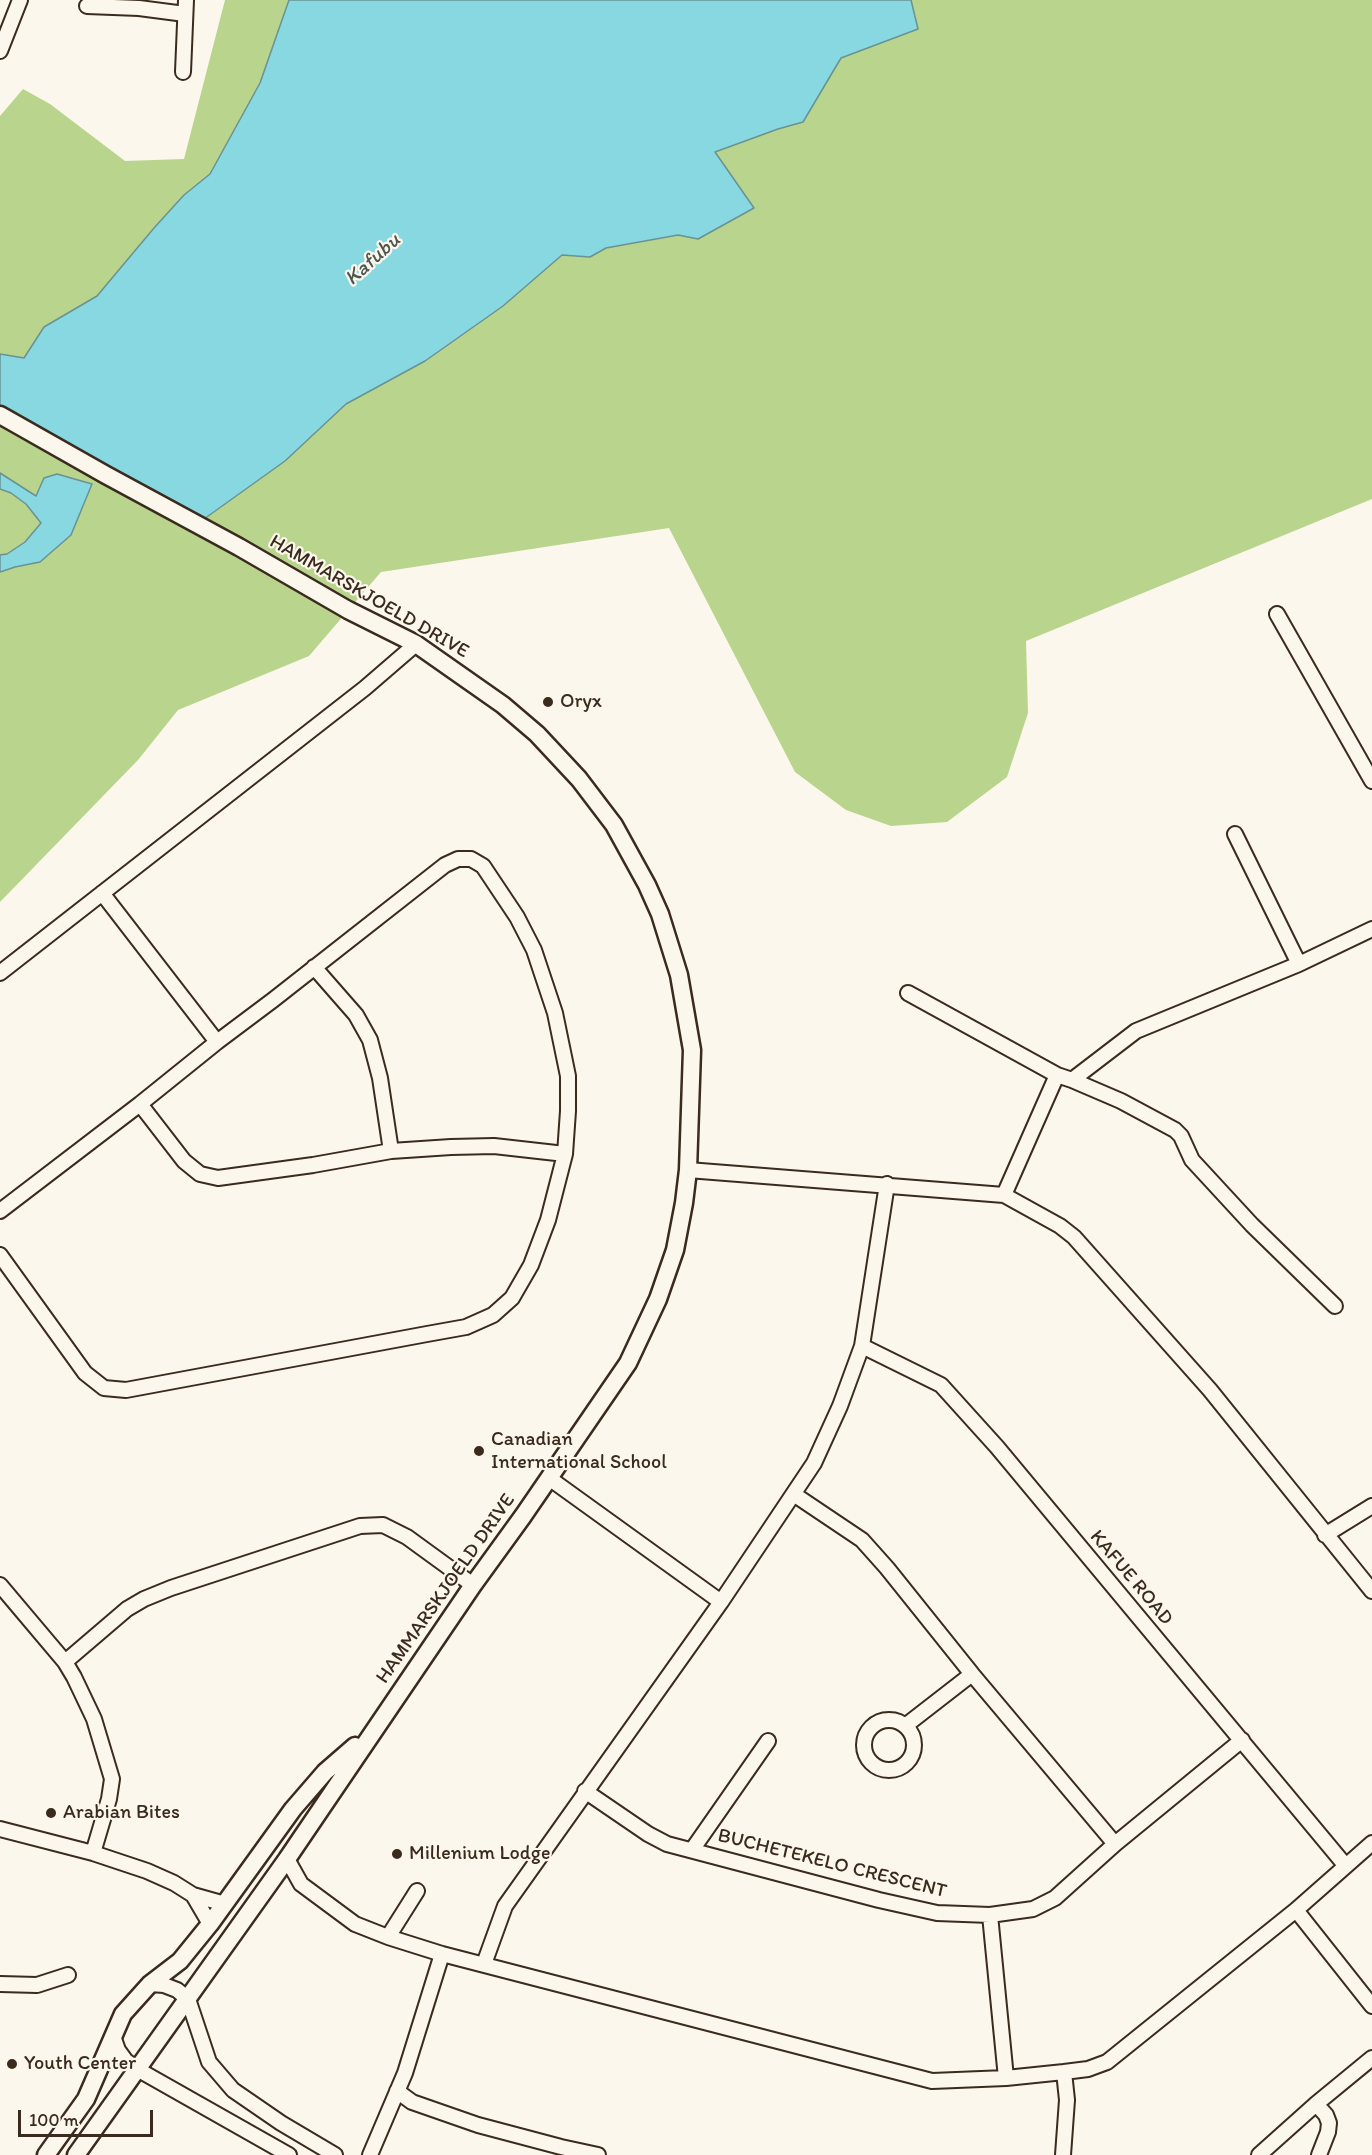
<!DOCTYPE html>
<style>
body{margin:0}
#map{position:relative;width:1372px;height:2155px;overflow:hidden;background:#fbf7ec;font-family:Itim,sans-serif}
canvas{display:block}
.scale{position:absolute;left:18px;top:2110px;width:135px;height:27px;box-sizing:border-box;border:3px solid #3b2a1e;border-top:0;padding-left:8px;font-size:18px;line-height:21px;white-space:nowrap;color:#3b2a1e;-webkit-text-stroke:4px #fbf7ec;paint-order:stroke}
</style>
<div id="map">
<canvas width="1372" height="2155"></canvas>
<div class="scale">100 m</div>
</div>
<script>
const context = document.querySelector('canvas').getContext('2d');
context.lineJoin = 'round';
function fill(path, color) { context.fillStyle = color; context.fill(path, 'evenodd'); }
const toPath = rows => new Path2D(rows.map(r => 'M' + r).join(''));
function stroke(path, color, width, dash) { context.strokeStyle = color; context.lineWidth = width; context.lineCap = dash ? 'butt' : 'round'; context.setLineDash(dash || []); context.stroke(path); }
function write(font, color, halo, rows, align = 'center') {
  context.font = font + ' Itim,sans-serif'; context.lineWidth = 4.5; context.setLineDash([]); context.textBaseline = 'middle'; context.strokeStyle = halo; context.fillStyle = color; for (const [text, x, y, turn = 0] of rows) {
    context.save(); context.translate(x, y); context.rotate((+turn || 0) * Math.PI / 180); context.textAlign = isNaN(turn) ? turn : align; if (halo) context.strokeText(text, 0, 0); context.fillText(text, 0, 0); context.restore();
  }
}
fill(toPath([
 [225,0,289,0,260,83,210,174,184,195,154,228,97,296,44,327,24,358,0,354,0,116,23,89,50,104,125,161,184,159],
 [911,0,1372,0,1372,499,1026,641,1028,713,1007,777,947,822,891,826,846,810,795,772,669,528,381,572,309,656,178,710,138,760,0,902,0,572,15,567,40,562,71,535,37,496,0,473,0,415,197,524,285,461,346,404,425,361,503,306,562,255,590,257,606,248,678,235,698,239,753,209,714,152,778,129,803,122,841,58,917,29],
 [0,489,11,493,26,504,41,523,25,542,7,554,0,555]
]), '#b9d48c');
const water = toPath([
 [289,0,911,0,918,29,841,58,803,122,778,129,715,152,754,208,698,239,678,235,606,248,590,257,562,255,503,306,425,361,346,404,285,461,197,524,0,415,0,354,24,358,44,327,97,296,154,228,184,195,210,174,260,83,289,0],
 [0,473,36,496,44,478,57,474,92,484,71,535,40,562,15,567,0,572,0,555,7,554,25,542,41,523,26,504,11,493,0,489,0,473]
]);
fill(water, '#88d8e1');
stroke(water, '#699293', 1.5);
const minor = toPath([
 [87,6,139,8,185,14],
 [0,51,20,0],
 [183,72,186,0],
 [1277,614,1372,781],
 [1235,834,1299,964],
 [102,893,217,1042],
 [314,967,356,1015,370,1040,380,1078,391,1151],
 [0,973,365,688,416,644],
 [908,993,1057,1075,1004,1195],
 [1057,1075,1072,1080,1136,1031,1299,964,1372,929],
 [1072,1080,1121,1101,1175,1130,1181,1136,1192,1160,1252,1225,1335,1306],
 [140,1104,184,1161,200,1174,218,1178,313,1165,391,1151,451,1147,494,1146,565,1154],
 [688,1170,1004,1195,1060,1226,1074,1237,1210,1390,1372,1591],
 [0,1211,140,1104,217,1042,273,1000,445,865,458,859,471,859,483,866,517,917,534,950,555,1013,568,1076,568,1111,565,1154,548,1220,531,1265,512,1298,493,1315,466,1327,427,1334,126,1390,104,1388,85,1373,0,1255],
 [862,1346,941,1385,997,1447,1345,1865],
 [549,1478,721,1602],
 [795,1495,862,1540,887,1568,972,1674,1115,1844],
 [1325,1535,1372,1506],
 [0,1585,65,1662,74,1677,94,1719,112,1779,109,1799,93,1853],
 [65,1662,127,1609,144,1599,171,1588,360,1526,383,1525,407,1537,473,1585],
 '864 1745a25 25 0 1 1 50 0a25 25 0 1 1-50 0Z',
 [905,1726,972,1674],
 [585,1791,648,1834,667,1844,879,1900,937,1913,990,1915,1033,1909,1055,1898,1115,1844,1242,1740],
 [0,1829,93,1853,147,1871,174,1883,193,1895,225,1904],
 [692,1850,768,1741],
 [287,1859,301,1884,355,1924,388,1937,442,1954,932,2081,1006,2078,1064,2072,1088,2069,1107,2062,1296,1910,1372,1843],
 [193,1895,210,1924],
 [1296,1910,1372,2006],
 [990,1915,1006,2078],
 [388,1937,417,1891],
 [484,1964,505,1906,721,1602,814,1463,840,1406,862,1346,887,1184],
 [0,1984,37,1985,68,1975],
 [150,1984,164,1985,177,1990,188,1999,209,2062,233,2090,281,2123,335,2155],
 [113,2036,118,2050,126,2061,137,2069,289,2155],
 [397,2091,412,2102,478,2125,561,2147,598,2155],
 [1316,2104,1326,2115,1329,2123,1328,2132,1319,2155],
 [370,2155,405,2073,442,1954],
 [1063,2155,1067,2100,1064,2072],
 [1259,2155,1316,2104,1372,2058]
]);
const major = toPath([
 [0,415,106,475,239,547,348,610,416,644,503,705,537,734,579,779,614,825,647,885,660,914,679,975,692,1050,688,1170,684,1203,675,1250,658,1299,628,1363,523,1516,473,1585,287,1859,76,2155],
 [46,2155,86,2099,123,2014,150,1984,180,1961,210,1924,293,1809,325,1772,355,1746]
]);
stroke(minor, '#3b2a1e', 18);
stroke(major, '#3b2a1e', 21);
stroke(minor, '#fbf7ec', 14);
stroke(major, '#fbf7ec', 16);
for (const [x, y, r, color] of [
 [548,702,6,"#3b2a1e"],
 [479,1451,6,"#3b2a1e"],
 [51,1813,6,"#3b2a1e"],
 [397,1854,6,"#3b2a1e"],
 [12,2064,6,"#3b2a1e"]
]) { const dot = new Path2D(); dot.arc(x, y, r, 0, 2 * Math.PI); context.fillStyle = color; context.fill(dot); stroke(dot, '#fbf7ec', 2); }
write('20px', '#3b2a1e', '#fbf7ec', [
 ["HAMMARSKJOELD DRIVE",369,597,30],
 ["KAFUE ROAD",1131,1578,50],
 ["HAMMARSKJOELD DRIVE",446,1589,-55],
 ["BUCHETEKELO CRESCENT",832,1864,14]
]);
write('20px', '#3b2a1e', '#fbf7ec', [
 ["Oryx",560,702],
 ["Canadian",491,1440],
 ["International School",491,1463],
 ["Arabian Bites",63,1813],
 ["Millenium Lodge",409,1854],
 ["Youth Center",24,2064]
], 'left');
write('italic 21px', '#4e564f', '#fbf7ec', [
 ["Kafubu",373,260,-42]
]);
</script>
